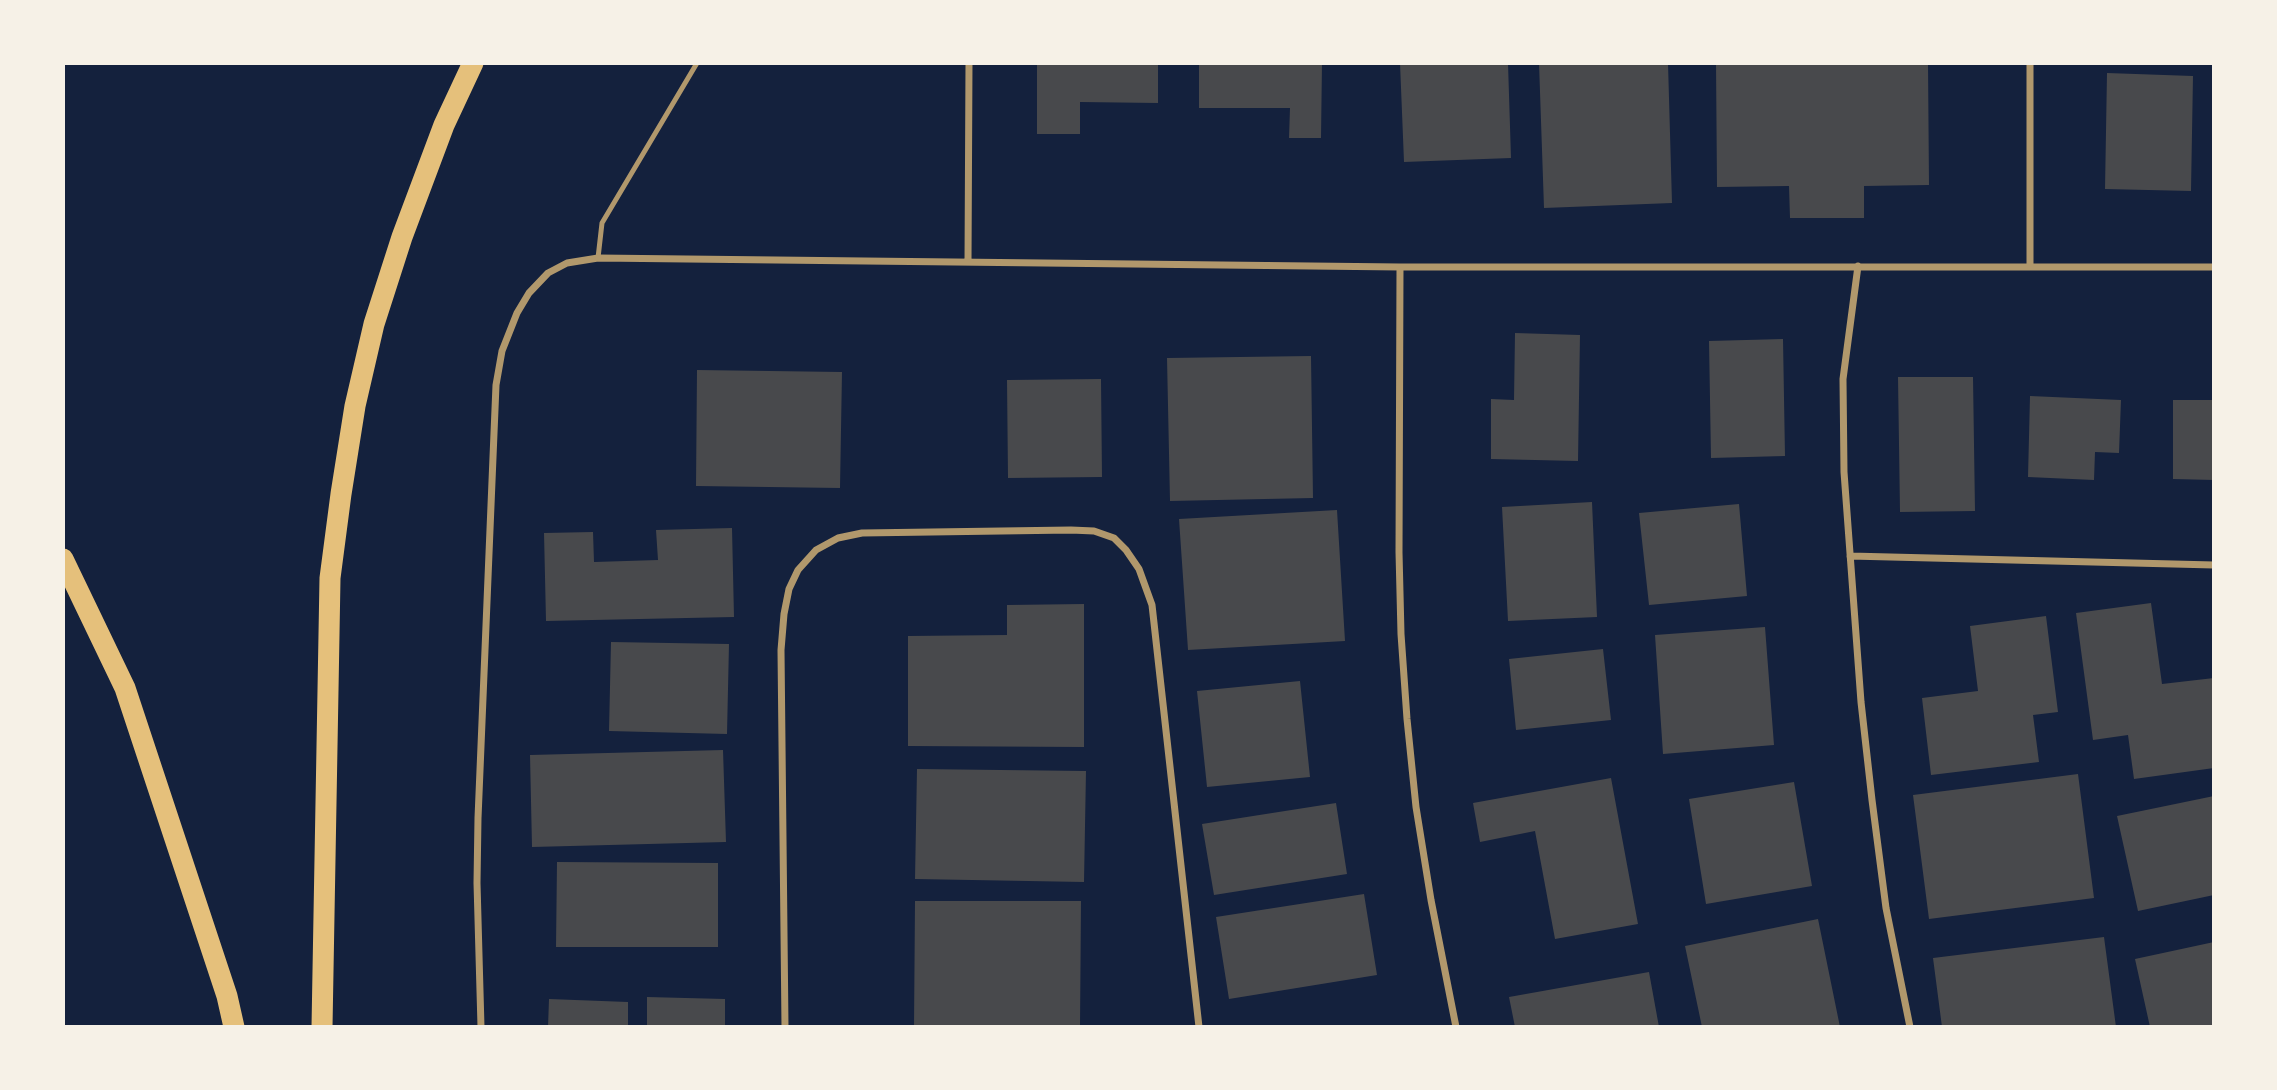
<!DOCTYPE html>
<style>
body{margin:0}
#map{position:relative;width:2277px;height:1090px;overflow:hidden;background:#14213d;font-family:Helvetica,sans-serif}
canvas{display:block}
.frame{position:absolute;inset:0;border:65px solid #f6f1e7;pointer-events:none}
</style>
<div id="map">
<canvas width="2277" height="1090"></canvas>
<div class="frame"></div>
</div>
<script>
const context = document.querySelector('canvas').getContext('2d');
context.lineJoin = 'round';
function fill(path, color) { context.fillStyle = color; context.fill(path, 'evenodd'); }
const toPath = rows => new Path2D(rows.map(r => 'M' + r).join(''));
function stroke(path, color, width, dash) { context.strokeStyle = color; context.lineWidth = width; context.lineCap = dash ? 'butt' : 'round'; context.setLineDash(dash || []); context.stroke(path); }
fill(toPath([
 [1037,63,1158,63,1158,103,1080,102,1080,134,1037,134],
 [1199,63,1322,63,1321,138,1289,138,1290,108,1199,108],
 [1400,63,1508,63,1511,158,1404,162],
 [1539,63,1668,63,1672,203,1544,208],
 [1716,63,1928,63,1929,185,1864,186,1864,218,1790,218,1789,186,1717,187],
 [2107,73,2193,76,2191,191,2105,189],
 [1515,333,1580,335,1578,461,1491,459,1491,399,1514,400],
 [1783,339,1785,456,1711,458,1709,341],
 [1311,356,1313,498,1170,501,1167,358],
 [697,370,842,372,840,488,696,486],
 [1898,377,1973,377,1975,511,1900,512],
 [1101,379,1102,477,1008,478,1007,380],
 [2030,396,2121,400,2119,453,2095,452,2094,480,2028,477],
 [2173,400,2214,400,2214,480,2173,479],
 [1592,502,1597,617,1508,621,1502,507],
 [1739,504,1747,596,1649,605,1639,513],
 [1337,510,1345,641,1188,650,1179,519],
 [732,528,734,617,546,621,544,533,593,532,594,562,658,560,656,530],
 [2151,603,2162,684,2214,678,2214,768,2134,779,2128,735,2093,740,2076,613],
 [1084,604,1084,747,908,746,908,636,1007,635,1007,605],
 [2046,616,2058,712,2033,715,2039,762,1931,775,1922,698,1978,691,1970,626],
 [1765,627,1774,745,1663,754,1655,635],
 [611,642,729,644,727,734,609,731],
 [1603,649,1611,720,1516,730,1509,659],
 [1300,681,1310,777,1207,787,1197,691],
 [723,750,726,842,532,847,530,755],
 [917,769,1086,771,1084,882,915,879],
 [2078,774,2094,898,1929,919,1913,795],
 [1611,778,1638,924,1555,939,1535,831,1480,842,1473,803],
 [1794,782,1812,886,1706,904,1689,799],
 [2214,796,2214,895,2138,911,2117,816],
 [1336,803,1347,874,1214,895,1202,824],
 [557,862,718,863,718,947,556,947],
 [1364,894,1377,975,1229,999,1216,917],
 [915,901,1081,901,1080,1027,914,1027],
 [1818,919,1840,1027,1702,1027,1685,946],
 [2104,937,2116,1027,1942,1027,1933,958],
 [2214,942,2214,1027,2150,1027,2135,959],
 [1649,972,1659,1027,1515,1027,1509,997],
 [647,997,725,999,725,1027,647,1027],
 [549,999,628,1002,628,1027,548,1027]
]), '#48494c');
stroke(toPath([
 [598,258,602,223,697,63]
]), '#b1986c', 5);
stroke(toPath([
 [968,262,969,63],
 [1858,266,1843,379,1844,472,1861,702,1872,800,1886,908,1910,1027],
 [2030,266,2030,63],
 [1400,267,1399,552,1401,634,1407,719,1416,807,1431,900,1456,1027],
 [1850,556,2214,565],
 [481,1027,477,883,478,818,496,385,502,351,517,313,529,293,548,273,567,263,598,258,1400,267,2214,267],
 [785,1027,781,650,784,614,789,589,798,570,816,550,838,538,862,533,1071,530,1094,531,1114,538,1126,550,1139,569,1152,605,1199,1027]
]), '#b1986c', 7);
stroke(toPath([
 [63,559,125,688,227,996,234,1027],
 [322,1027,330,578,341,494,355,406,374,324,402,237,444,125,473,63]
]), '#e5c07b', 21);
</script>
